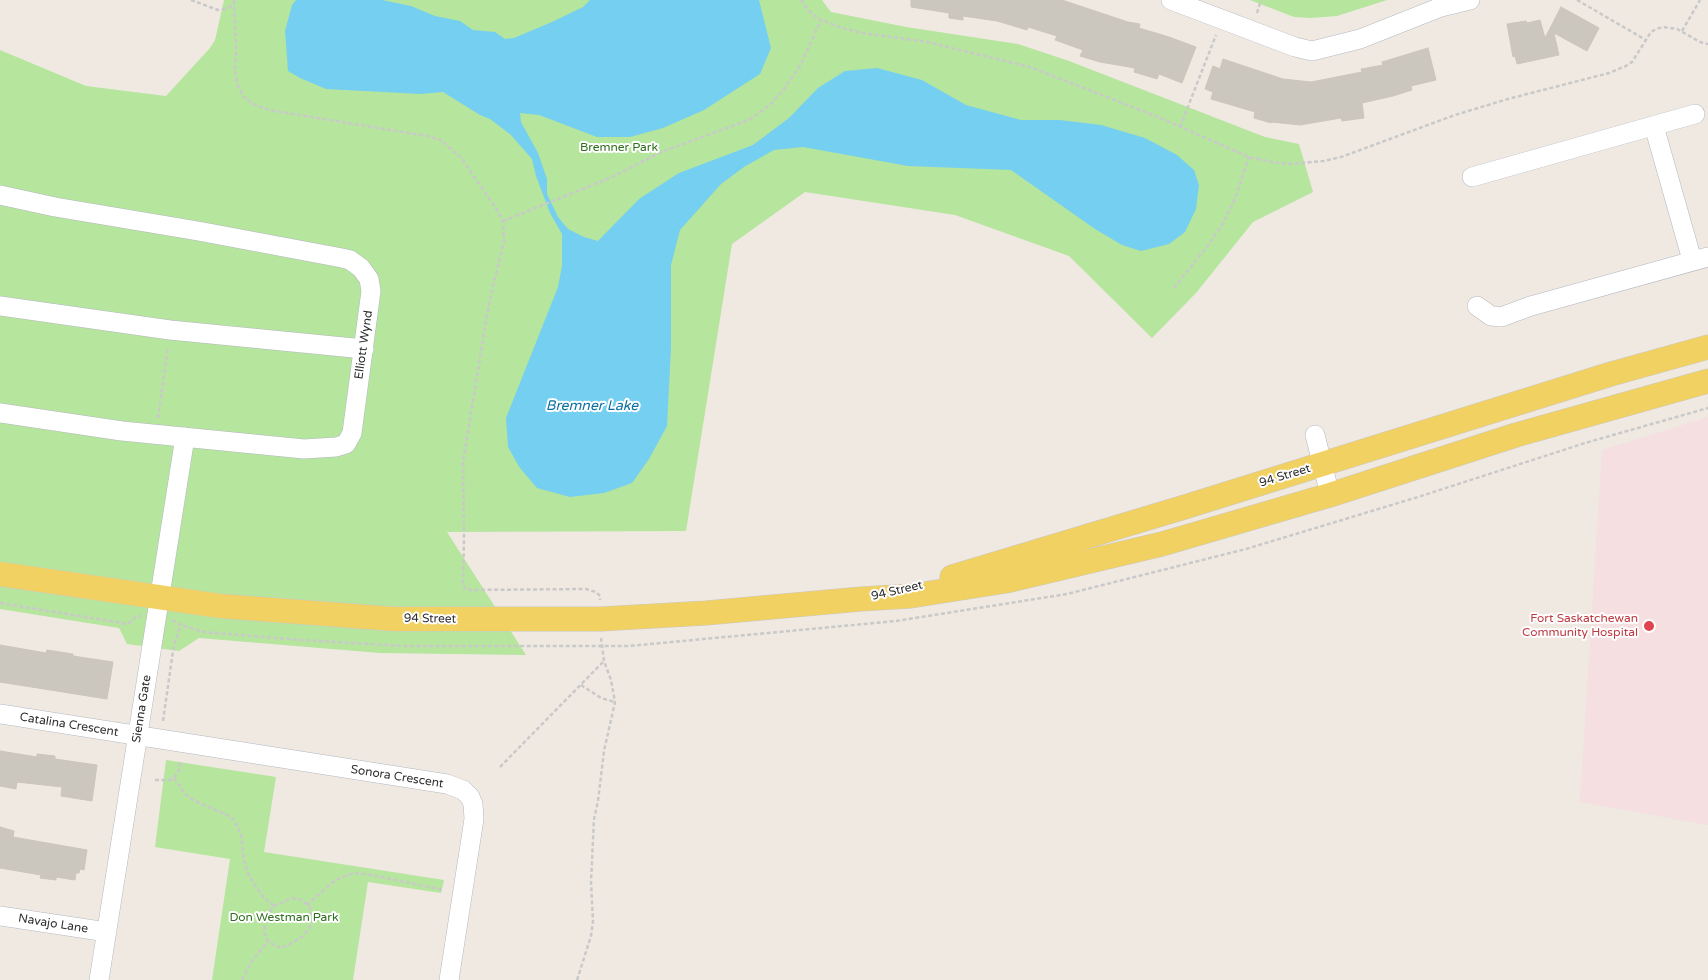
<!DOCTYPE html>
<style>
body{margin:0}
canvas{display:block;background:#efe9e1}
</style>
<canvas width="1708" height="980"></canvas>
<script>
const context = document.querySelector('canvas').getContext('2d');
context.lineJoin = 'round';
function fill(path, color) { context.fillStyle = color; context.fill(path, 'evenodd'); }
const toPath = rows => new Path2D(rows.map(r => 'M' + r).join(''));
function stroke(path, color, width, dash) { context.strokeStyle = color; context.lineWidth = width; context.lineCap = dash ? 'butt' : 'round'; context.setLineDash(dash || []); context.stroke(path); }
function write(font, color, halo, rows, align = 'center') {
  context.font = font + ' "Varela Round",sans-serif'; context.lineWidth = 4; context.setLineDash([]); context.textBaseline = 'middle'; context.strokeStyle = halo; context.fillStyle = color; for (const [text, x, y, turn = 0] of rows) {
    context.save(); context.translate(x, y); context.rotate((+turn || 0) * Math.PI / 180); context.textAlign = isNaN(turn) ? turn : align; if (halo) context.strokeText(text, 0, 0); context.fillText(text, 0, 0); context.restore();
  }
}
fill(toPath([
 [1708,417,1708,825,1580,802,1602,450]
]), '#f5dfe0');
fill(toPath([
 [224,0,822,0,831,12,906,27,1018,44,1069,61,1265,137,1299,144,1313,192,1253,222,1196,293,1152,338,1069,256,955,215,805,192,732,244,686,531,447,532,526,655,380,653,199,638,179,651,127,644,119,628,0,609,0,50,86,86,166,96,210,48,215,40],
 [1250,0,1387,0,1337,16,1311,18,1294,17],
 [166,760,276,777,264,852,444,880,441,893,368,882,353,980,212,980,230,859,155,847]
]), '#b6e59e');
fill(toPath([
 [296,0,382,0,411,6,435,16,460,21,473,30,495,32,505,39,514,38,552,22,583,7,590,0,759,0,771,48,760,74,704,110,663,128,630,137,597,137,539,115,520,113,521,122,538,153,547,179,547,194,558,217,568,229,584,237,598,241,639,199,679,173,753,145,789,118,818,88,845,71,877,68,922,80,966,105,1021,120,1060,120,1101,125,1145,138,1177,155,1194,170,1199,185,1196,209,1185,232,1169,244,1141,251,1122,245,1095,229,1011,170,908,166,803,147,774,150,744,167,721,184,680,230,671,265,671,348,667,426,649,459,632,483,604,493,570,497,537,488,520,468,508,447,506,418,558,287,562,266,562,234,550,213,536,176,532,159,511,135,490,119,480,115,443,92,421,94,326,89,300,78,288,71,285,31,292,5]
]), '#75cff0');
const building = toPath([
 [911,0,1062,0,1128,22,1140,24,1139,28,1169,37,1196,47,1182,83,1159,74,1157,79,1134,72,1135,68,1100,62,1080,56,1083,50,1055,40,1057,36,1028,27,1027,30,997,21,963,16,963,20,949,18,949,13,911,7,911,0],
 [1561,7,1599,28,1587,51,1554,33,1559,55,1517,64,1515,56,1513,57,1507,24,1526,21,1527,23,1540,20,1545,38,1561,7],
 [1428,48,1436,80,1411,86,1412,90,1393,96,1362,103,1364,118,1342,121,1341,118,1300,125,1271,122,1271,123,1254,118,1255,112,1211,99,1213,92,1205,89,1213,66,1220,69,1223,59,1283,79,1311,82,1362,72,1361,69,1383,65,1382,62,1428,48],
 [0,645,46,653,47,650,73,654,73,656,113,662,107,699,0,682,0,645],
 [0,751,37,757,37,754,55,756,55,759,97,765,92,801,61,796,62,787,17,782,16,789,0,786,0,751],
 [0,827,14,831,13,837,87,850,84,870,80,869,79,873,76,873,75,880,56,877,56,880,40,878,41,875,0,868,0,827]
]);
fill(building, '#cbc7bf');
stroke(building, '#cbc5ba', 1);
const minor = toPath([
 [1171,0,1295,47,1312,51,1360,39,1441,7,1470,0],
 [1654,126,1692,260],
 [1472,177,1695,114],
 [0,195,55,207,198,231,342,258,350,260,361,268,369,279,371,291,352,433,346,444,336,447,304,449,122,431,0,413],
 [0,306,170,330,364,349],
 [1477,306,1491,316,1501,317,1531,306,1708,257],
 [1315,435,1330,495],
 [0,714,447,784,463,790,470,797,473,804,474,819,449,980],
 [0,916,107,932],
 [99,980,185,437]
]);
const major = toPath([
 [0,574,220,606,394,619,601,619,706,613,861,599,911,596,1006,581,1162,544,1330,495,1516,435,1708,381],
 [952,577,1188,506,1611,374,1708,347]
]);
stroke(minor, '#b4b7c1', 20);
stroke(major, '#c9c9c9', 25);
stroke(toPath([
 [191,0,218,10,226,9,234,4],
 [234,0,236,47,235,69,237,84,243,96,253,104,269,110,427,136,441,140,462,159,497,210,503,221,504,241,489,303,463,461,464,539,463,585,465,588,469,590,586,589,596,592,600,596,600,600],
 [801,0,808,10,819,19,842,28,863,33,927,42,1030,67,1158,117,1249,157,1272,162,1289,164,1324,161,1341,157,1455,115,1508,99,1609,73,1626,66,1632,62,1651,32,1656,29,1663,27,1677,29,1700,42,1708,44],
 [1577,0,1646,40],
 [1257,13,1261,0],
 [1682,31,1700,0],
 [1180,127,1216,35],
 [503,221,610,178,661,152,749,120,771,104,784,89,800,66,821,20],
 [1174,288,1209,244,1222,225,1235,199,1249,157],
 [158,418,168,347],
 [0,603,128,624,136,617,141,616],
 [172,620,181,625,204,632,302,640,404,646,629,646,896,621,1067,594,1246,549,1418,497,1585,443,1708,408],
 [581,685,601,698,615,702],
 [163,721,174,644,181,625],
 [500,767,604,661],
 [174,778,186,795,193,800,227,815,234,820,241,834,244,861,248,874,263,897,274,906],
 [155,780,169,780,174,778,179,770,181,760],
 [292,898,302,900,310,907,311,920,310,927,303,936,287,946,277,947,268,941,264,932,266,918,274,906,292,898],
 [307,905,333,882,342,877,355,873,371,875,444,890],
 [242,980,252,961,268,941],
 [577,980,591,936,593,921,591,882,594,819,598,801,604,751,615,702,611,680,604,661,601,638]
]), '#c9c9c9', 2.5, [4, 2.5]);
stroke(minor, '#fff', 19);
stroke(major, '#f2d163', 24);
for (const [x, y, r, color] of [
 [1649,626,6,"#e0444e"]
]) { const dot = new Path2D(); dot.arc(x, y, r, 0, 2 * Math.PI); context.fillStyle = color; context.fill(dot); stroke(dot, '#fff', 2); }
write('12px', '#2c6e1b', '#fff', [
 ["Bremner Park",619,148],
 ["Don Westman Park",284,918]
]);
write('12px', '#2e2e2e', '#fff', [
 ["Elliott Wynd",364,345,-82],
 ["94 Street",1285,476,-17],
 ["94 Street",897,591,-13],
 ["94 Street",430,619,1],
 ["Sienna Gate",142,709,-81],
 ["Catalina Crescent",69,725,9],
 ["Sonora Crescent",397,777,9],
 ["Navajo Lane",53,924,9]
]);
write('12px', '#be3a42', '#fff', [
 ["Fort Saskatchewan",1638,619],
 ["Community Hospital",1638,633]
], 'right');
write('italic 14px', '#0d6fa3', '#fff', [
 ["Bremner Lake",592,406]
]);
</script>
